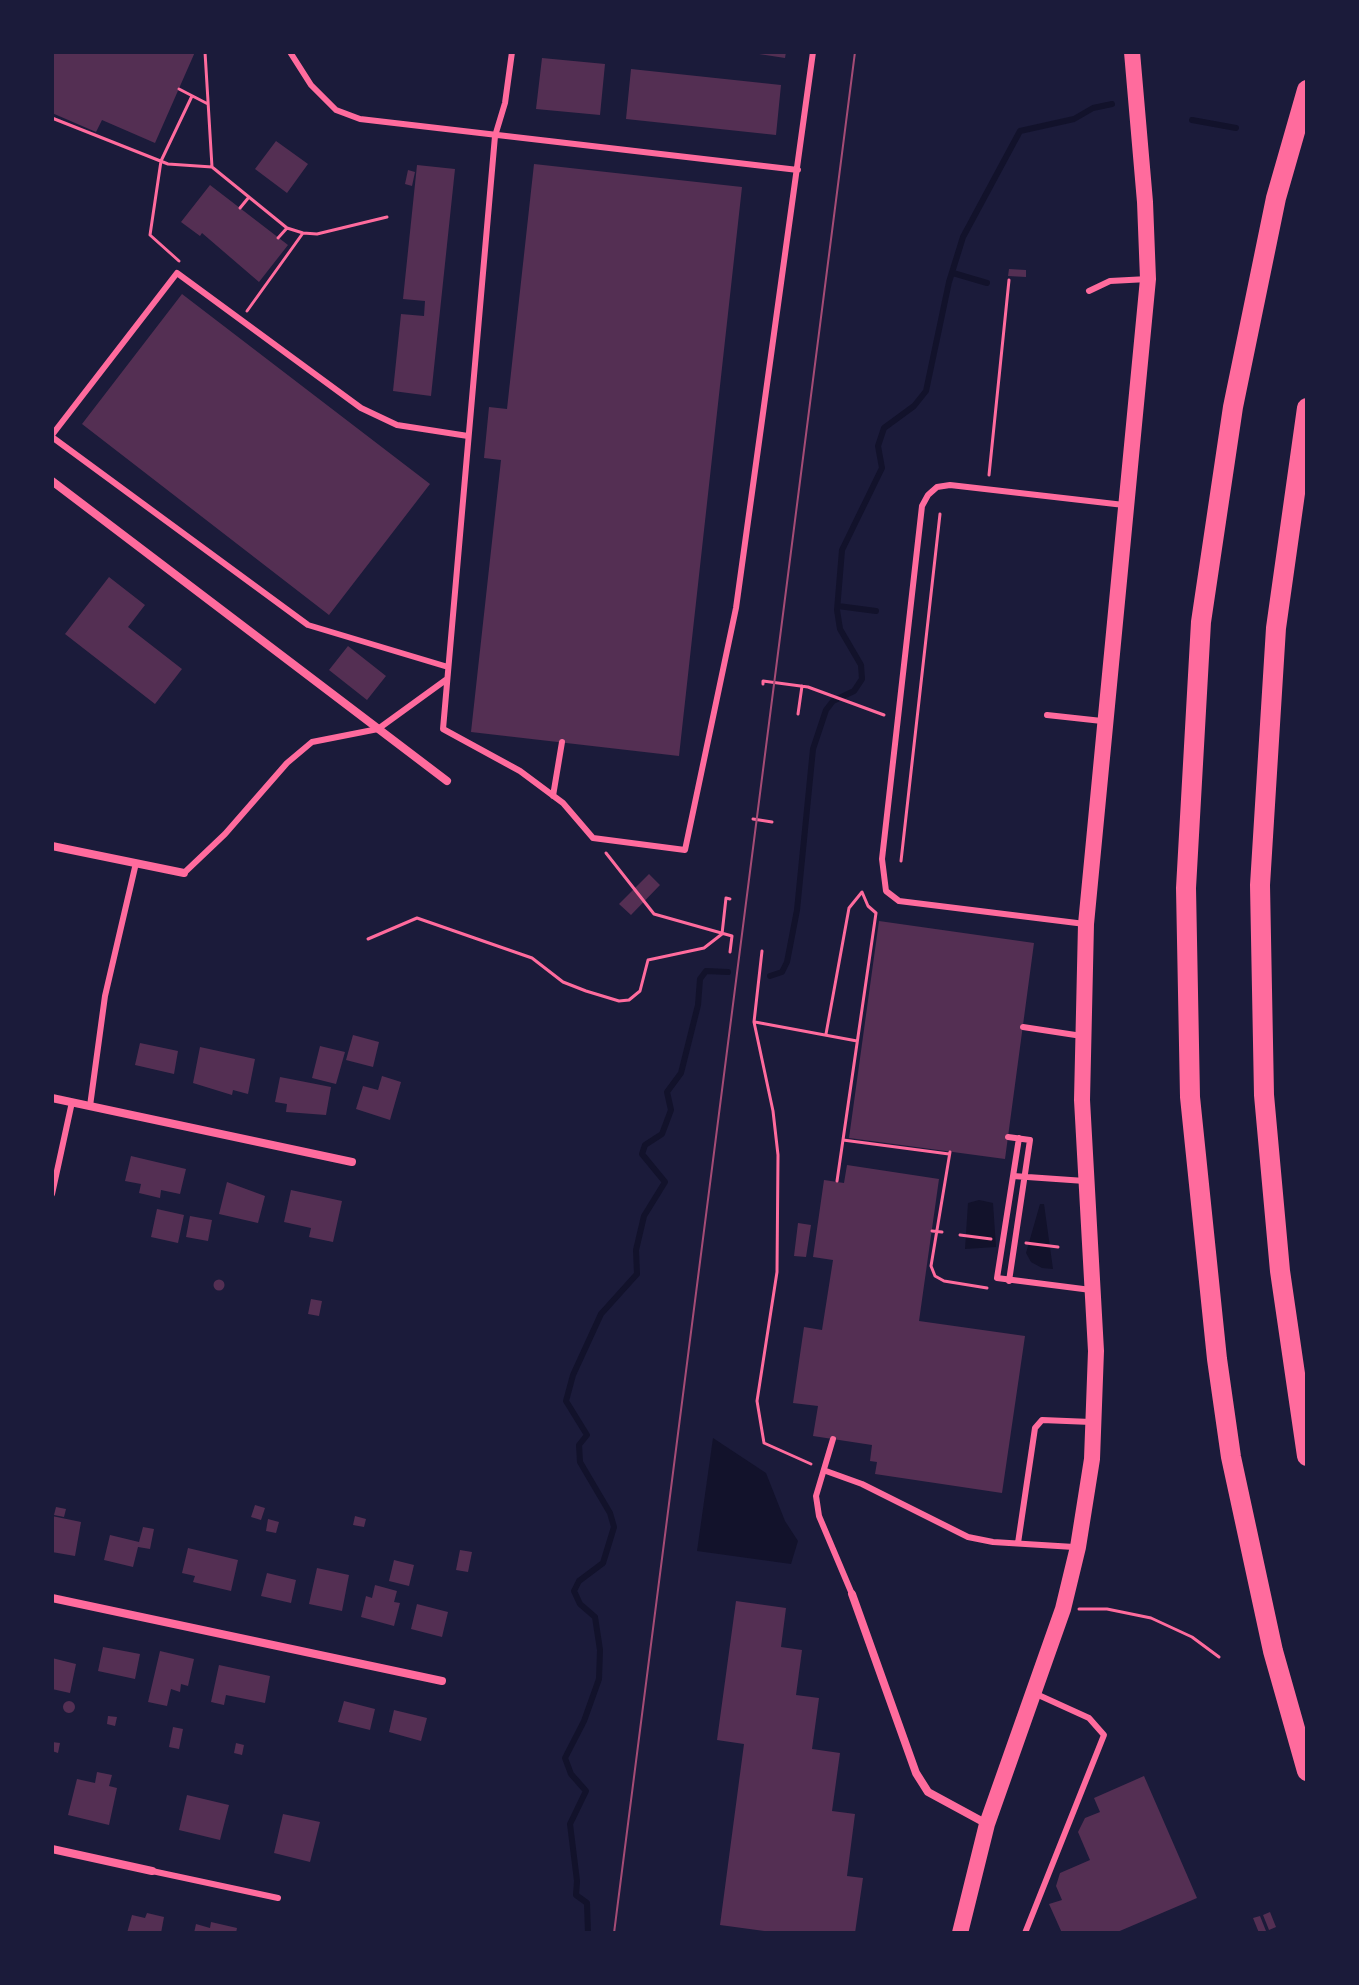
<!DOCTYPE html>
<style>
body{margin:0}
#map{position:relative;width:1359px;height:1985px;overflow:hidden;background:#1b1b3a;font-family:Mulish,sans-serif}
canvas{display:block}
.frame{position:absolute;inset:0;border:54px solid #1b1b3a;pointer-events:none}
</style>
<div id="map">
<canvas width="1359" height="1985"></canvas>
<div class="frame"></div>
</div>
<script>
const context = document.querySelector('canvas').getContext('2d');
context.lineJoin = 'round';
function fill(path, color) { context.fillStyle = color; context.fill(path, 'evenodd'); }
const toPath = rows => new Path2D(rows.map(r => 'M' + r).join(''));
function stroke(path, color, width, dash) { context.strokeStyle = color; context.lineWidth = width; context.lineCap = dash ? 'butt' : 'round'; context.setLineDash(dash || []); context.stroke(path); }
fill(toPath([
 [979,1200,993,1203,996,1247,965,1249,968,1203],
 [1040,1204,1044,1204,1053,1269,1042,1268,1031,1262,1026,1253],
 [713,1438,766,1473,785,1521,798,1541,791,1564,697,1551]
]), '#12122b');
stroke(toPath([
 [1192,120,1236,128],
 [953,273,987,283],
 [838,606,876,611],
 [770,976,782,972,787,962,797,910,813,749,826,710,833,701,854,691,862,679,861,665,840,629,837,610,842,550,882,468,878,446,884,428,914,406,926,391,949,282,963,237,1020,131,1074,119,1093,108,1112,104],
 [588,1933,587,1903,576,1895,577,1881,570,1824,586,1791,571,1774,565,1758,584,1721,599,1679,600,1650,595,1617,580,1604,574,1591,579,1581,603,1563,614,1527,610,1513,580,1462,579,1445,587,1435,566,1401,573,1375,601,1314,637,1274,636,1250,644,1216,665,1182,642,1154,645,1145,662,1134,671,1110,667,1092,681,1073,698,1005,700,979,706,971,728,972]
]), '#12122b', 6);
fill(toPath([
 [52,52,195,52,155,143,102,120,96,132,52,113],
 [746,52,786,52,785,58],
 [542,58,605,64,600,115,536,109],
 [631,69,781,85,776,135,626,119],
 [276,141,308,164,287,193,255,169],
 [534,164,742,187,679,756,471,732,501,460,484,458,489,407,507,409],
 [417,165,455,169,431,396,393,391,401,314,424,316,425,301,403,299],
 [408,170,415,172,412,186,405,184],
 [210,185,288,245,259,282,202,233,200,236,181,222],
 [1009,269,1026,270,1026,277,1008,276],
 [182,294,430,484,329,615,82,424],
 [109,577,145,605,128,627,182,669,155,704,65,634],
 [348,646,386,676,367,700,329,670],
 [649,874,660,885,631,915,619,904],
 [879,921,1034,943,1005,1159,849,1138],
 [353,1035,379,1042,373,1067,346,1060],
 [140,1043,178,1051,174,1074,135,1065],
 [320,1046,345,1052,336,1084,312,1078],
 [200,1047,255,1059,248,1094,233,1090,232,1095,193,1083],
 [382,1076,401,1082,390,1120,356,1109,363,1086,378,1090],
 [280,1077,331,1087,326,1115,286,1112,287,1104,275,1102],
 [131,1156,186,1169,180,1194,161,1190,160,1198,139,1193,141,1184,125,1181],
 [847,1165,939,1179,919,1321,1025,1336,1002,1493,875,1474,877,1462,870,1461,872,1445,813,1436,818,1406,793,1403,804,1327,822,1330,833,1260,813,1257,824,1180,844,1183],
 [227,1182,265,1196,258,1223,219,1214],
 [291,1190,342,1201,333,1242,309,1237,311,1228,284,1222],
 [157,1209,184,1215,178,1243,151,1237],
 [190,1216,212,1220,208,1241,186,1237],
 [798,1223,811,1225,806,1257,794,1256],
 '213.5 1285a5.5 5.5 0 1 1 11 0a5.5 5.5 0 1 1-11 0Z',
 [311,1299,322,1301,319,1316,308,1314],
 [255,1505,265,1508,261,1520,251,1517],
 [56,1507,66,1509,64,1517,54,1515],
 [52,1516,81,1522,75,1556,52,1552],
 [355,1516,366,1519,364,1527,353,1525],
 [268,1519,279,1522,276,1533,266,1531],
 [143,1527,154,1529,150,1549,138,1547,133,1567,104,1560,110,1535,139,1542],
 [188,1548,238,1560,231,1591,193,1582,195,1576,182,1573],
 [460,1550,472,1552,468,1572,456,1570],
 [394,1560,414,1565,409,1586,389,1581],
 [317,1568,349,1575,342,1611,309,1604],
 [267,1573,296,1580,291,1603,261,1596],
 [375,1585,397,1591,394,1602,400,1603,394,1626,361,1617,366,1596,372,1598],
 [736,1601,786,1608,781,1647,802,1650,796,1695,819,1698,812,1749,840,1753,832,1811,855,1814,847,1876,863,1878,855,1933,779,1933,720,1925,744,1744,717,1740],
 [417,1604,448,1612,442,1637,411,1629],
 [103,1647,140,1654,135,1679,98,1671],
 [160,1651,194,1659,188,1686,181,1684,180,1692,171,1689,167,1706,148,1702],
 [52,1658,76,1664,70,1693,52,1689],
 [219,1665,270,1676,265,1703,226,1695,224,1705,211,1702],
 [344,1701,375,1709,370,1730,338,1722],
 '63 1707a6 6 0 1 1 12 0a6 6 0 1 1-12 0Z',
 [394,1710,427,1718,421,1741,389,1732],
 [108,1716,117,1717,115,1726,107,1724],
 [173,1727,183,1729,179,1749,169,1747],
 [52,1742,60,1743,58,1753,52,1751],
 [236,1743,244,1745,242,1755,234,1753],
 [97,1772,112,1775,109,1786,117,1788,109,1825,68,1815,77,1779,95,1783],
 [1144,1776,1197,1898,1115,1933,1062,1933,1049,1904,1062,1900,1056,1886,1060,1873,1090,1860,1078,1832,1085,1818,1100,1812,1094,1798],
 [187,1795,229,1805,220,1840,179,1830],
 [283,1814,320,1822,310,1862,274,1853],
 [1270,1912,1276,1927,1269,1930,1263,1915],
 [147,1913,164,1917,161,1933,127,1933,132,1915,145,1918],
 [1260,1916,1266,1931,1259,1933,1253,1918],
 [211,1922,237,1928,236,1933,194,1933,196,1924,210,1928]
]), '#542f53');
stroke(toPath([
 [205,52,212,167,287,228,303,233,317,234,387,217],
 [179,89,208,104],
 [52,118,168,164,212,167],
 [240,208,249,197],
 [278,238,287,228],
 [179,261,150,235,161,161,192,96],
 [247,311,303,233],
 [989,475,1009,280],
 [763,684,763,681,808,687,884,715],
 [798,714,802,686],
 [753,819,772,822],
 [606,853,654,914,732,936,730,952],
 [901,861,940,514],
 [368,939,417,918,532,958,563,982,586,991,619,1001,629,1000,640,991,648,960,704,948,722,934,726,898,730,899],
 [762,951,754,1022,773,1111,778,1155,777,1272,757,1401,764,1443,811,1464],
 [755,1022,857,1041],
 [826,1034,849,908,862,892,868,906,876,913,837,1181],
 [843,1140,949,1154],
 [950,1152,931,1266,935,1276,944,1281,987,1288],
 [932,1231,942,1232],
 [960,1235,991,1239],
 [1026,1243,1058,1247],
 [1079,1609,1107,1609,1151,1618,1192,1637,1219,1657]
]), '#ff6b9d', 3);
stroke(toPath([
 [290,52,311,85,336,110,360,119,798,170],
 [512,52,505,103,495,136,443,729,520,771,563,803,593,838,685,850,736,608,813,52],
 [1089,291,1110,281,1148,279],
 [52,435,177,273,361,408,397,425,468,436],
 [52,437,308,625,448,667],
 [1047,715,1102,721],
 [553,796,562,742],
 [184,873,225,834,287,763,312,742,378,729,447,679],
 [1085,924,899,901,886,891,882,859,922,506,928,495,937,487,950,485,1124,505],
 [1023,1027,1082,1036],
 [90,1106,105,996,136,863],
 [1008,1137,1030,1140,1009,1281],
 [1019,1138,997,1278,1091,1290],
 [1013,1176,1085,1181],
 [52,1194,72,1102],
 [833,1439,816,1496,819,1516,852,1594],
 [826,1471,862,1484,968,1537,993,1542,1074,1547],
 [1018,1543,1035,1428,1042,1420,1091,1422],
 [152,1871,278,1898],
 [1025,1933,1104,1735,1089,1718,1034,1693]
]), '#ff6b9d', 6);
stroke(toPath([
 [52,481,447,781],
 [52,846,184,873],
 [52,1098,352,1162],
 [852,1594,916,1773,928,1792,987,1824],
 [52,1598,442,1681],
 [52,1849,152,1871]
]), '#ff6b9d', 8);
stroke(toPath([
 [960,1933,987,1824,1063,1609,1078,1547,1092,1459,1096,1351,1082,1100,1086,924,1148,279,1145,202,1132,52]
]), '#ff6b9d', 16);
stroke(toPath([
 [1307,90,1276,198,1233,407,1201,622,1186,888,1190,1097,1217,1359,1231,1457,1273,1651,1307,1771],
 [1307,408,1276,628,1260,885,1264,1095,1280,1271,1307,1456]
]), '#ff6b9d', 20);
stroke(toPath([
 [614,1933,855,52]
]), '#a44b75', 2);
</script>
